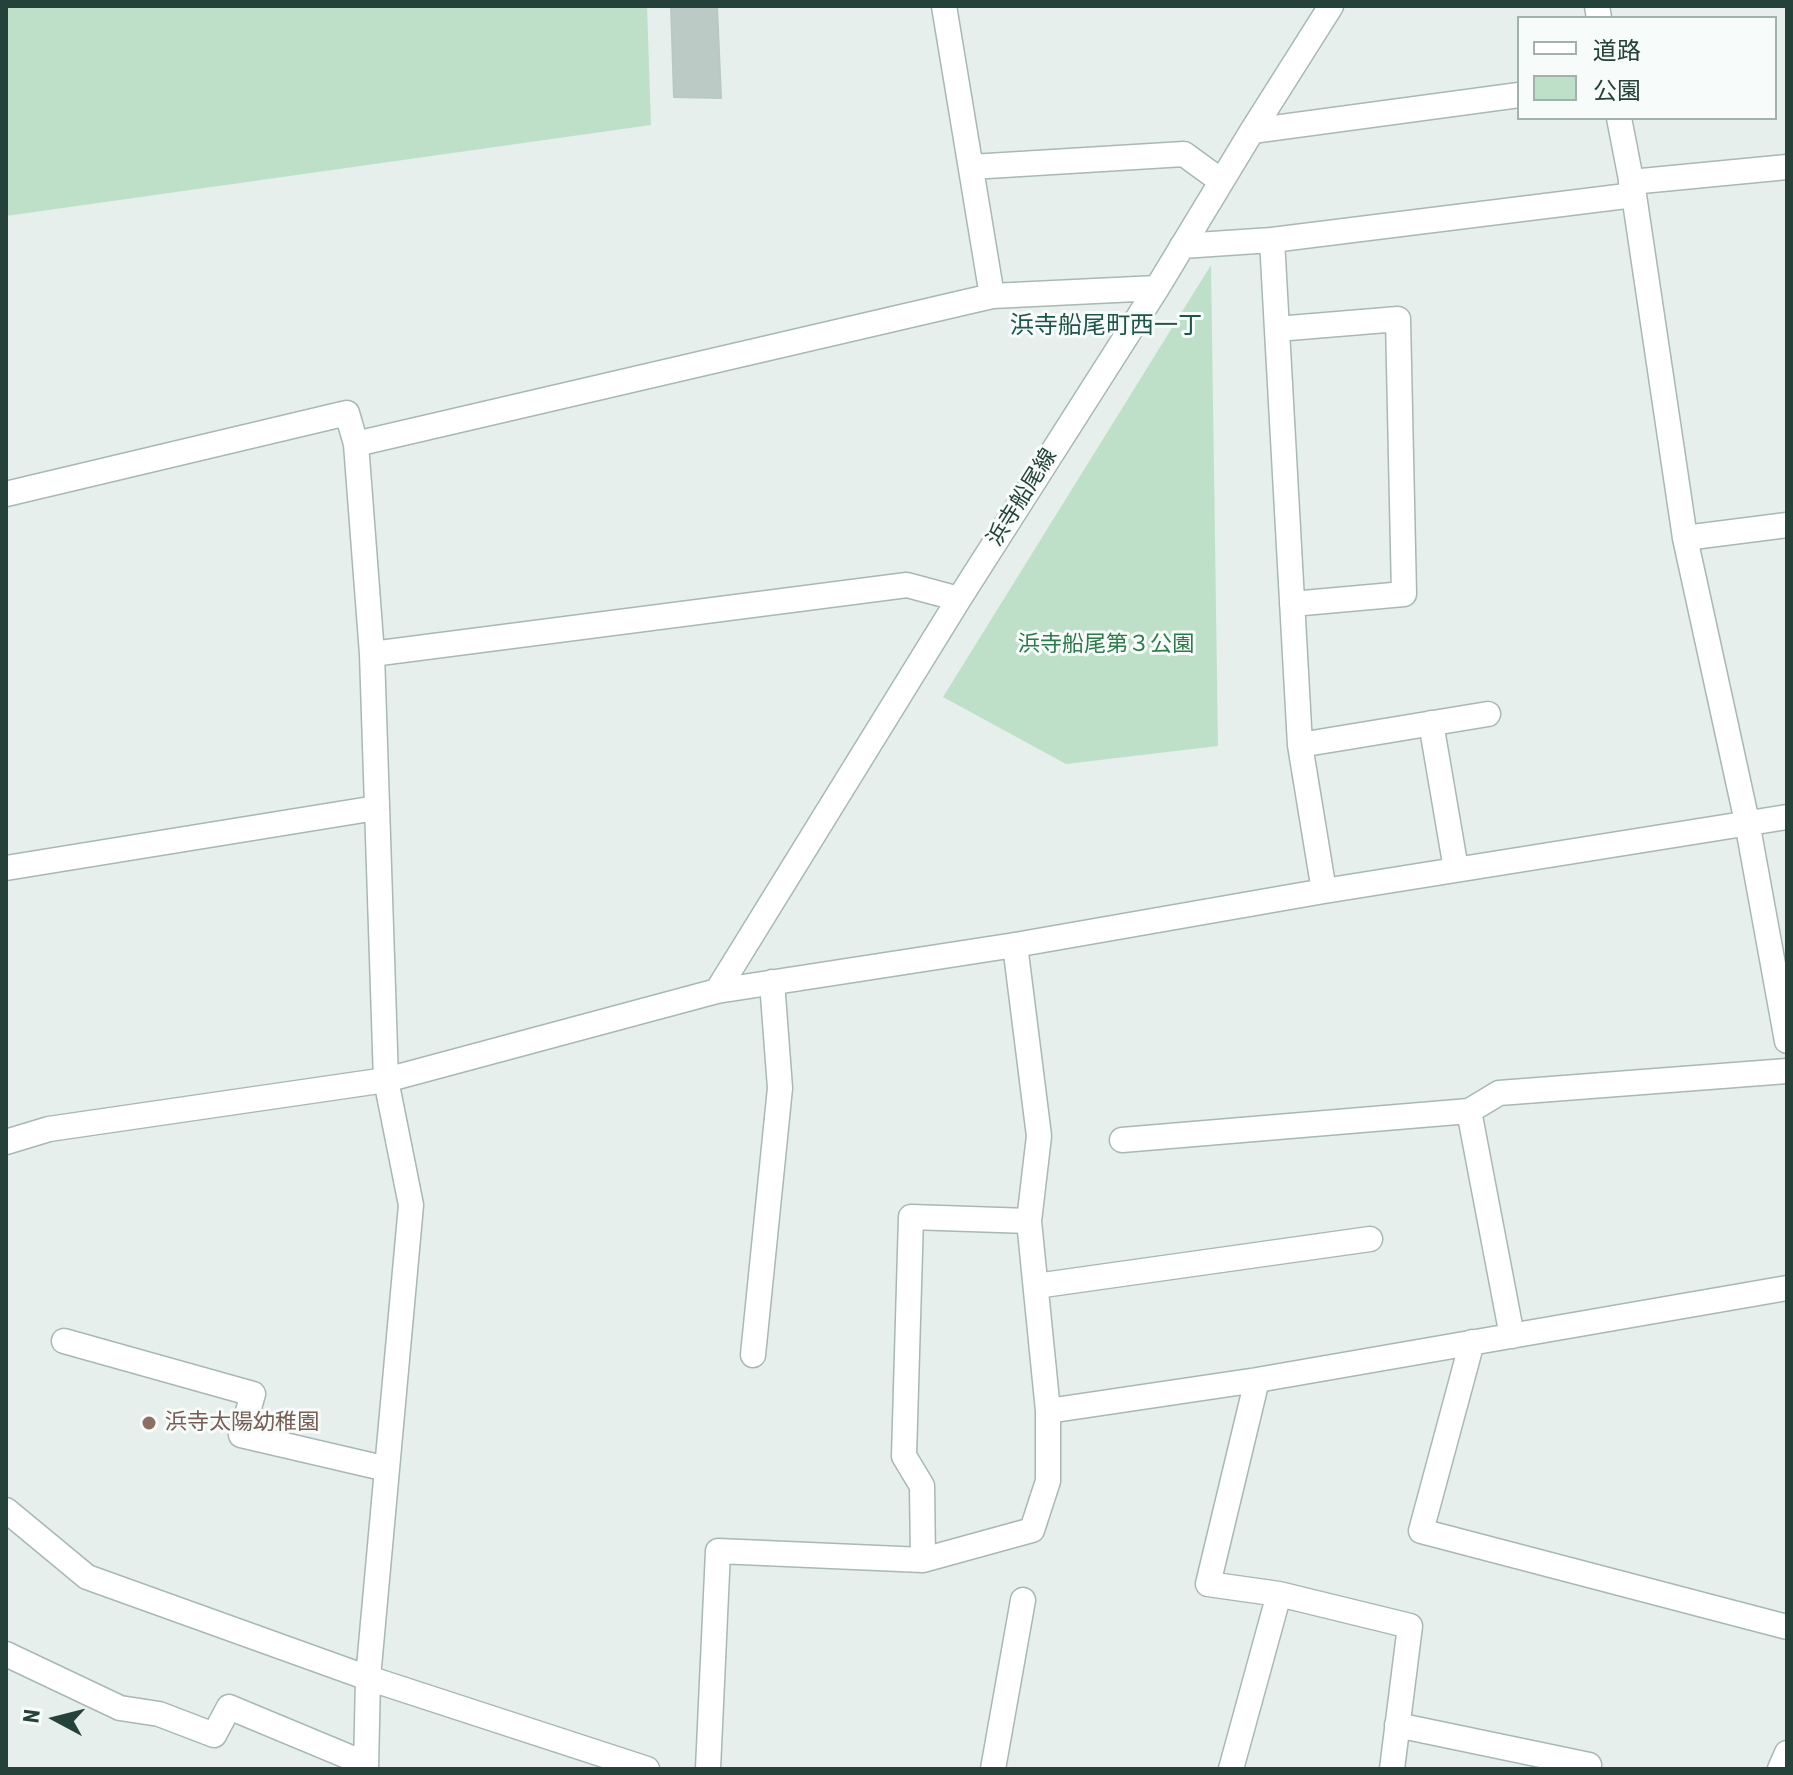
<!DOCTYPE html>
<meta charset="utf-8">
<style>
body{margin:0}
#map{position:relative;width:1793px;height:1775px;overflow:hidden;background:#e6efeb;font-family:"Roboto Condensed","Noto Sans JP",sans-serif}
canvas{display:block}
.frame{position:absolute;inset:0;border:8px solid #24423a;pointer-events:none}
.legend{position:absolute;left:1517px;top:16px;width:260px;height:104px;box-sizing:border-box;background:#f7fbf9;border:2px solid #a3b1ad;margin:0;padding:10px 14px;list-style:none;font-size:24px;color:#24423a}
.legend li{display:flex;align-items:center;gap:16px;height:40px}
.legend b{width:40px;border:2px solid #a3b1ad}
.north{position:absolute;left:16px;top:1679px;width:80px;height:80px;-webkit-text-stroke:6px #f7fbf9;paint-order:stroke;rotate:277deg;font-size:22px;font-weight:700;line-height:32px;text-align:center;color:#24423a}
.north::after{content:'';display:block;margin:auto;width:28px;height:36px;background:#24423a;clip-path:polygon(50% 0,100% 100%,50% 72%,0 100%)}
</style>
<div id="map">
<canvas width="1793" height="1775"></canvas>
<div class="frame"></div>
<ul class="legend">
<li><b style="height:10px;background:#fff"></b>道路</li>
<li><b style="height:22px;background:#bfe0c8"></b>公園</li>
</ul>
<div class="north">N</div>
</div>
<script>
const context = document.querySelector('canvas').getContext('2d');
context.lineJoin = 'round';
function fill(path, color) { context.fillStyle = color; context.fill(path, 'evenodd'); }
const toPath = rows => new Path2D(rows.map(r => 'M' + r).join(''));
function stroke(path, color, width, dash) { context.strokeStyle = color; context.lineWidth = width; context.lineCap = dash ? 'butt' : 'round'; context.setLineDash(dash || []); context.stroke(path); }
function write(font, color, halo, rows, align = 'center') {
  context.font = font + ' "Roboto Condensed","Noto Sans JP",sans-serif'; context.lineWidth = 6; context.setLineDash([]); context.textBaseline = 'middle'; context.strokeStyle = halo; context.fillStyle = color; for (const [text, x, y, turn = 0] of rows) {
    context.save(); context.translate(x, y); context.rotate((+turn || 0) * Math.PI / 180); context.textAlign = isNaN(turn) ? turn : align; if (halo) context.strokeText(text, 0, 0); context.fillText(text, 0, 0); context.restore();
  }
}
fill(toPath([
 [6,6,647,6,651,125,6,216],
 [1211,265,1218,746,1066,764,943,697]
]), '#bfe0c8');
const building = toPath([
 [671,6,717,6,721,98,674,97,671,6]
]);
fill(building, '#bbcac4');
stroke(building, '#b8c9c2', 2);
const minor = toPath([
 [944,6,992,296],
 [1597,6,1599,18],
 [1619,118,1634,195,1685,538,1747,822,1787,1041],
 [1252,131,1519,95],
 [971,167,1184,154,1221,181],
 [1631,182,1787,167],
 [1272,240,1300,745,1324,891],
 [1182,246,1272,240,1634,195],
 [1277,329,1398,319,1404,594,1292,604],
 [356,444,992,296,1157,288],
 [6,494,347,413,356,444,372,654,386,1080,411,1205,368,1678,366,1769],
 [1685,538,1787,525],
 [372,654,907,585,959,599],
 [1431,723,1456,869],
 [1300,745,1488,714],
 [6,868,376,808],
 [717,991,959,599,1157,288,1252,131,1331,6],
 [1122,1140,1469,1111],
 [6,1142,49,1129,386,1080,717,991,1015,945,1324,891,1787,817],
 [1036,1286,1370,1239],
 [1512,1336,1469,1111,1499,1093,1787,1071],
 [64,1341,253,1394,241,1435,387,1469],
 [1472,1342,1421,1531,1787,1627],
 [753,1355,780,1088,772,982],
 [1048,1411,1257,1380,1787,1288],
 [6,1510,87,1577,368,1678,647,1769],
 [923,1560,922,1486,904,1456,911,1217,1029,1221],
 [1279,1594,1410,1626,1392,1769],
 [6,1654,120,1708,159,1714,214,1735,229,1707,366,1764],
 [1397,1725,1589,1765],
 [708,1769,718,1551,923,1560,1032,1530,1048,1481,1048,1411,1029,1221,1039,1136,1015,945],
 [993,1769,1023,1600],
 [1231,1769,1279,1594,1208,1584,1257,1380],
 [1780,1769,1787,1753]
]);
stroke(minor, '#a8b8b2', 27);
stroke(minor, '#fff', 24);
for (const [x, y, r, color] of [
 [149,1423,8,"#8d6e63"]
]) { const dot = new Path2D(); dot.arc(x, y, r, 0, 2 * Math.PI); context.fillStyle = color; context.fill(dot); stroke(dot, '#f7fbf9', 3); }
write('22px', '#24423a', '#f7fbf9', [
 ["浜寺船尾線",1023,498,-58]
]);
write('22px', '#2d7a4b', '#f7fbf9', [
 ["浜寺船尾第３公園",1106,645]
]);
write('22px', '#785e54', '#f7fbf9', [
 ["浜寺太陽幼稚園",165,1423]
], 'left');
write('24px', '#1f5548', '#f7fbf9', [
 ["浜寺船尾町西一丁",1106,327]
]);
</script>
